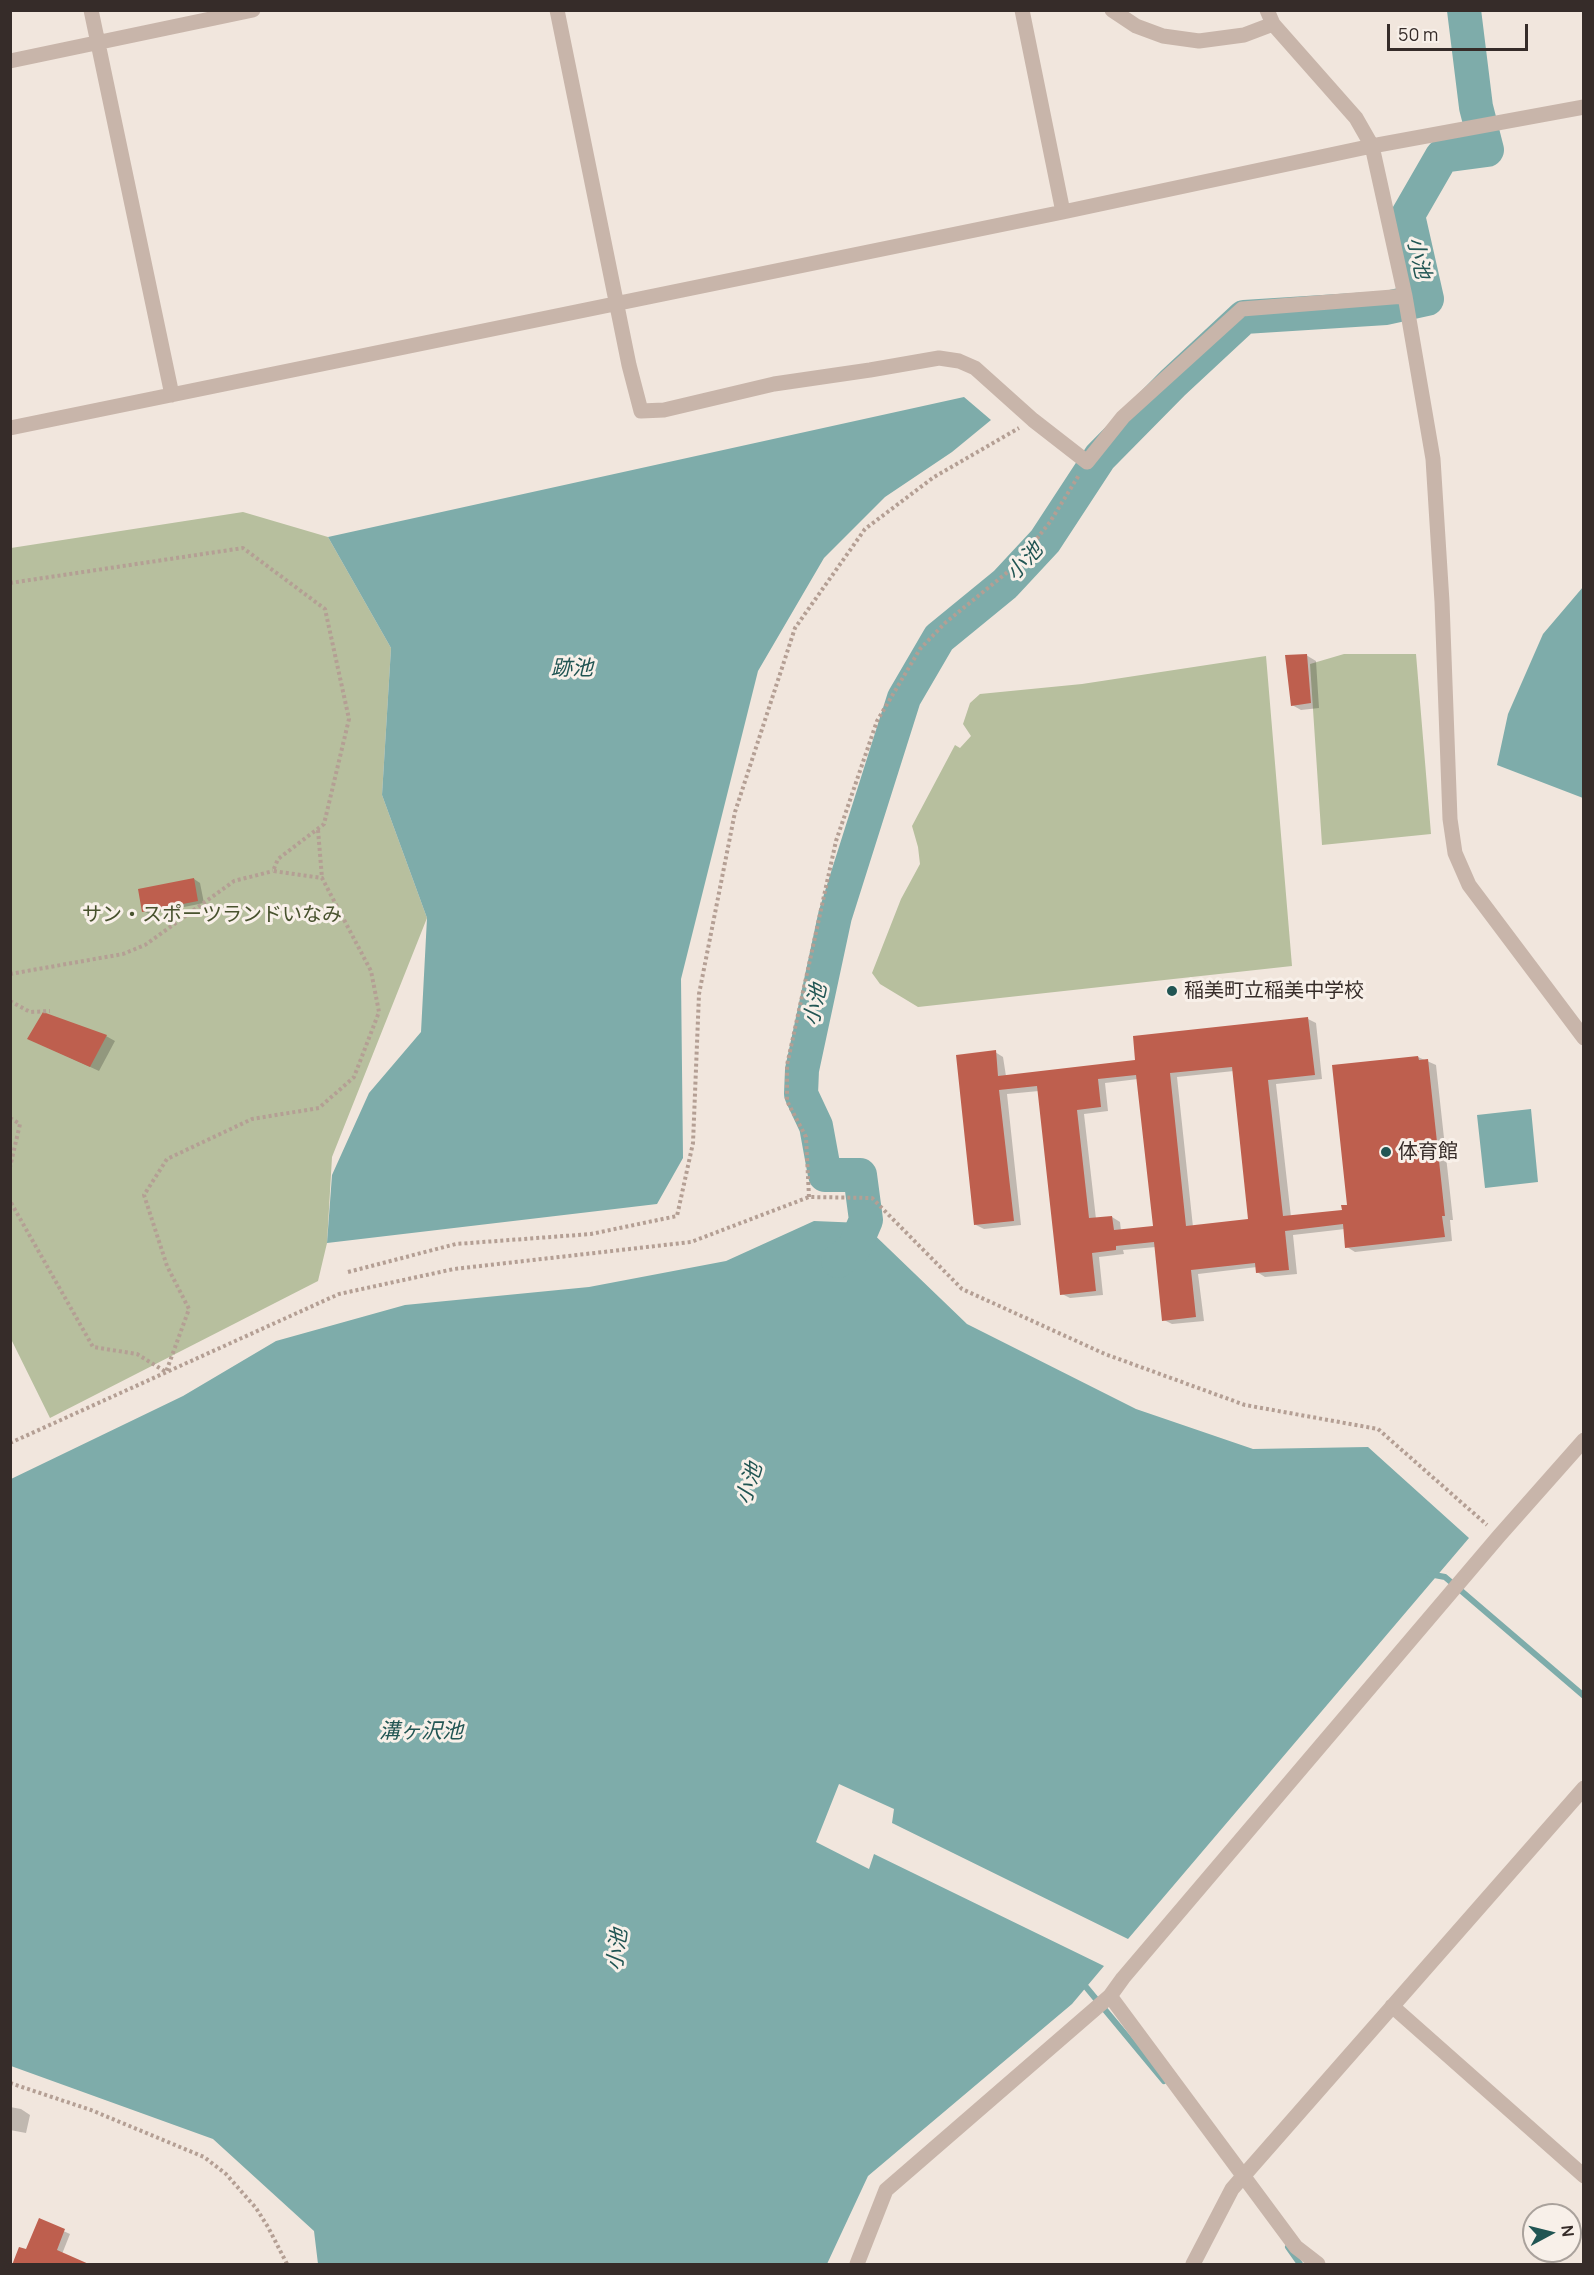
<!DOCTYPE html>
<meta charset="utf-8">
<style>
body{margin:0}
#map{position:relative;width:1594px;height:2275px;overflow:hidden;background:#f1e6dd;font-family:Manrope,sans-serif}
canvas{display:block}
.frame{position:absolute;inset:0;border:12px solid #362c29;pointer-events:none}
.north{position:absolute;left:1522px;top:2203px;width:60px;height:60px;box-sizing:border-box;background:#f8f0e9;border:2px solid #aaa29c;border-radius:50%;rotate:83deg;font-size:16px;font-weight:700;line-height:24px;text-align:center;color:#362c29}
.north::after{content:'';display:block;margin:auto;width:21px;height:27px;background:#215553;clip-path:polygon(50% 0,100% 100%,50% 72%,0 100%)}
.scale{position:absolute;left:1387px;top:24px;width:141px;height:27px;box-sizing:border-box;border:3px solid #362c29;border-top:0;padding-left:8px;font-size:18px;line-height:21px;white-space:nowrap;color:#362c29;-webkit-text-stroke:4px #f8f0e9;paint-order:stroke}
</style>
<div id="map">
<canvas width="1594" height="2275"></canvas>
<div class="frame"></div>
<div class="north">N</div>
<div class="scale">50 m</div>
</div>
<script>
const context = document.querySelector('canvas').getContext('2d');
context.lineJoin = 'round';
function fill(path, color) { context.fillStyle = color; context.fill(path, 'evenodd'); }
const toPath = rows => new Path2D(rows.map(r => 'M' + r).join(''));
function stroke(path, color, width, dash) { context.strokeStyle = color; context.lineWidth = width; context.lineCap = dash ? 'butt' : 'round'; context.setLineDash(dash || []); context.stroke(path); }
function write(font, color, halo, rows, align = 'center') {
  context.font = font + ' Manrope,"Noto Sans JP",sans-serif'; context.lineWidth = 6; context.setLineDash([]); context.textBaseline = 'middle'; context.strokeStyle = halo; context.fillStyle = color; for (const [text, x, y, turn = 0] of rows) {
    context.save(); context.translate(x, y); context.rotate((+turn || 0) * Math.PI / 180); context.textAlign = isNaN(turn) ? turn : align; if (halo) context.strokeText(text, 0, 0); context.fillText(text, 0, 0); context.restore();
  }
}
fill(toPath([
 [243,512,328,537,391,648,382,795,427,918,332,1157,327,1243,318,1281,50,1418,11,1339,11,548],
 [1344,654,1416,654,1431,834,1322,845,1310,664],
 [1266,656,1292,966,918,1007,880,984,872,973,901,899,920,864,918,847,912,826,955,745,960,748,971,736,963,724,970,703,980,694,1082,684]
]), '#b7bf9e');
fill(toPath([
 [964,397,991,420,952,452,885,497,824,558,758,671,681,979,683,1158,657,1204,327,1243,332,1175,369,1093,421,1032,427,918,382,795,391,648,328,537],
 [1583,587,1583,798,1497,765,1508,714,1543,634],
 [1531,1109,1538,1182,1485,1188,1477,1115],
 [814,1221,862,1223,967,1324,1136,1409,1253,1449,1368,1447,1469,1538,1128,1939,892,1823,894,1809,839,1784,816,1842,869,1869,874,1854,1104,1966,1072,2004,868,2176,827,2264,318,2264,314,2231,213,2139,11,2066,11,1479,183,1396,276,1341,405,1305,589,1287,726,1261]
]), '#7eacaa');
fill(toPath([
 [1306,655,1316,661,1319,708,1301,710,1292,705],
 [194,879,200,883,204,903,149,914,143,911],
 [1308,1019,1316,1023,1322,1079,1276,1084,1291,1217,1343,1211,1349,1206,1418,1057,1436,1065,1453,1220,1450,1220,1452,1241,1355,1252,1347,1247,1345,1229,1293,1235,1297,1274,1265,1277,1257,1272,1257,1267,1198,1274,1204,1321,1172,1324,1164,1320,1156,1247,1123,1250,1124,1254,1099,1257,1103,1295,1070,1298,1062,1294,1039,1091,1007,1094,1021,1225,984,1229,976,1225,995,1052,1003,1057,1006,1076,1137,1062],
 [1234,1071,1250,1221,1193,1227,1177,1077],
 [1138,1079,1155,1228,1121,1231,1120,1222,1112,1217,1096,1219,1084,1114,1108,1111,1105,1083],
 [106,1036,115,1041,99,1071,36,1042],
 [10,2107,21,2109,30,2115,26,2133,10,2130],
 [39,2220,70,2234,62,2254,26,2251]
]), '#0003');
stroke(toPath([
 [1429,1574,1445,1577,1584,1696],
 [1081,1985,1086,1987,1164,2081],
 [1288,2247,1300,2264]
]), '#7eacaa', 6);
stroke(toPath([
 [838,1261,854,1248,866,1220,860,1175,825,1175,816,1126,801,1094,802,1070,835,916,904,698,939,638,1005,584,1045,541,1100,457,1173,383,1244,317,1386,308,1427,299,1408,215,1442,156,1487,150,1476,107,1464,10]
]), '#7eacaa', 34);
fill(toPath([
 [1307,654,1311,703,1291,706,1285,655],
 [194,878,198,901,142,912,138,889],
 [43,1012,107,1035,90,1067,27,1039],
 [1308,1017,1315,1075,1268,1080,1283,1216,1342,1210,1341,1205,1347,1205,1332,1065,1418,1056,1419,1060,1428,1059,1445,1216,1442,1216,1445,1237,1345,1248,1343,1224,1285,1231,1289,1270,1256,1273,1255,1263,1191,1270,1196,1317,1162,1321,1154,1242,1116,1246,1116,1250,1092,1253,1096,1291,1060,1295,1037,1086,999,1090,1014,1221,974,1225,956,1055,996,1050,998,1076,1135,1060,1133,1036],
 [1232,1067,1248,1219,1186,1226,1170,1073],
 [1136,1075,1153,1226,1114,1230,1112,1216,1089,1218,1077,1110,1101,1107,1098,1079],
 [39,2218,65,2229,57,2250,91,2265,12,2265,19,2247,26,2249]
]), '#be5f4e');
stroke(toPath([
 [10,583,243,548,325,609,349,719,324,824,278,859,273,871,322,878,371,971,379,1012,354,1077,319,1108,252,1119,167,1159,144,1195,167,1266,189,1309,166,1372,137,1354,93,1347,10,1201],
 [318,830,322,878],
 [10,974,123,954,145,945,234,881,273,871],
 [10,1001,30,1012,50,1011],
 [10,1118,20,1124,10,1167],
 [809,1197,806,1137,787,1101,787,1065,836,841,877,721,920,649,945,623,1015,566,1050,522,1079,475],
 [348,1272,456,1244,591,1234,677,1216,693,1143,699,994,735,812,795,628,865,529,934,477,1019,428],
 [10,1443,339,1294,454,1269,691,1242,809,1197,872,1198,962,1289,1105,1354,1245,1405,1378,1429,1487,1525],
 [10,2083,91,2110,204,2157,226,2174,256,2208,268,2227,287,2264]
]), '#b49f94', 4, [3, 3]);
stroke(toPath([
 [91,10,172,395],
 [557,10,629,365,641,411,664,410,774,384,870,370,939,358,959,361,975,368,1033,420,1087,462,1123,417,1242,309,1405,296],
 [1022,10,1063,212],
 [1112,10,1136,26,1163,36,1199,41,1244,35,1273,24],
 [1267,10,1273,24,1356,118,1372,146,1405,296,1433,459,1442,602,1450,819,1455,853,1469,885,1584,1038],
 [10,61,253,10],
 [10,428,1063,212,1372,146,1584,107],
 [1110,1996,1296,2247,1318,2264],
 [1392,2006,1584,2176],
 [857,2264,886,2190,1110,1996,1123,1978,1499,1536,1584,1440],
 [1193,2264,1232,2189,1584,1788]
]), '#c8b5aa', 15);
for (const [x, y, r, color] of [
 [1172,991,6,"#215553"],
 [1386,1152,6,"#215553"]
]) { const dot = new Path2D(); dot.arc(x, y, r, 0, 2 * Math.PI); context.fillStyle = color; context.fill(dot); stroke(dot, '#f8f0e9', 2); }
write('20px', '#48522e', '#f8f0e9', [
 ["サン・スポーツランドいなみ",212,915]
]);
write('20px', '#362c29', '#f8f0e9', [
 ["稲美町立稲美中学校",1184,991],
 ["体育館",1398,1152]
], 'left');
write('italic 21px', '#215553', '#f8f0e9', [
 ["小池",1418,258,77],
 ["小池",1025,562,-48],
 ["跡池",572,669],
 ["小池",816,1005,-78],
 ["小池",750,1484,-73],
 ["溝ヶ沢池",421,1732],
 ["小池",618,1950,-82]
]);
</script>
